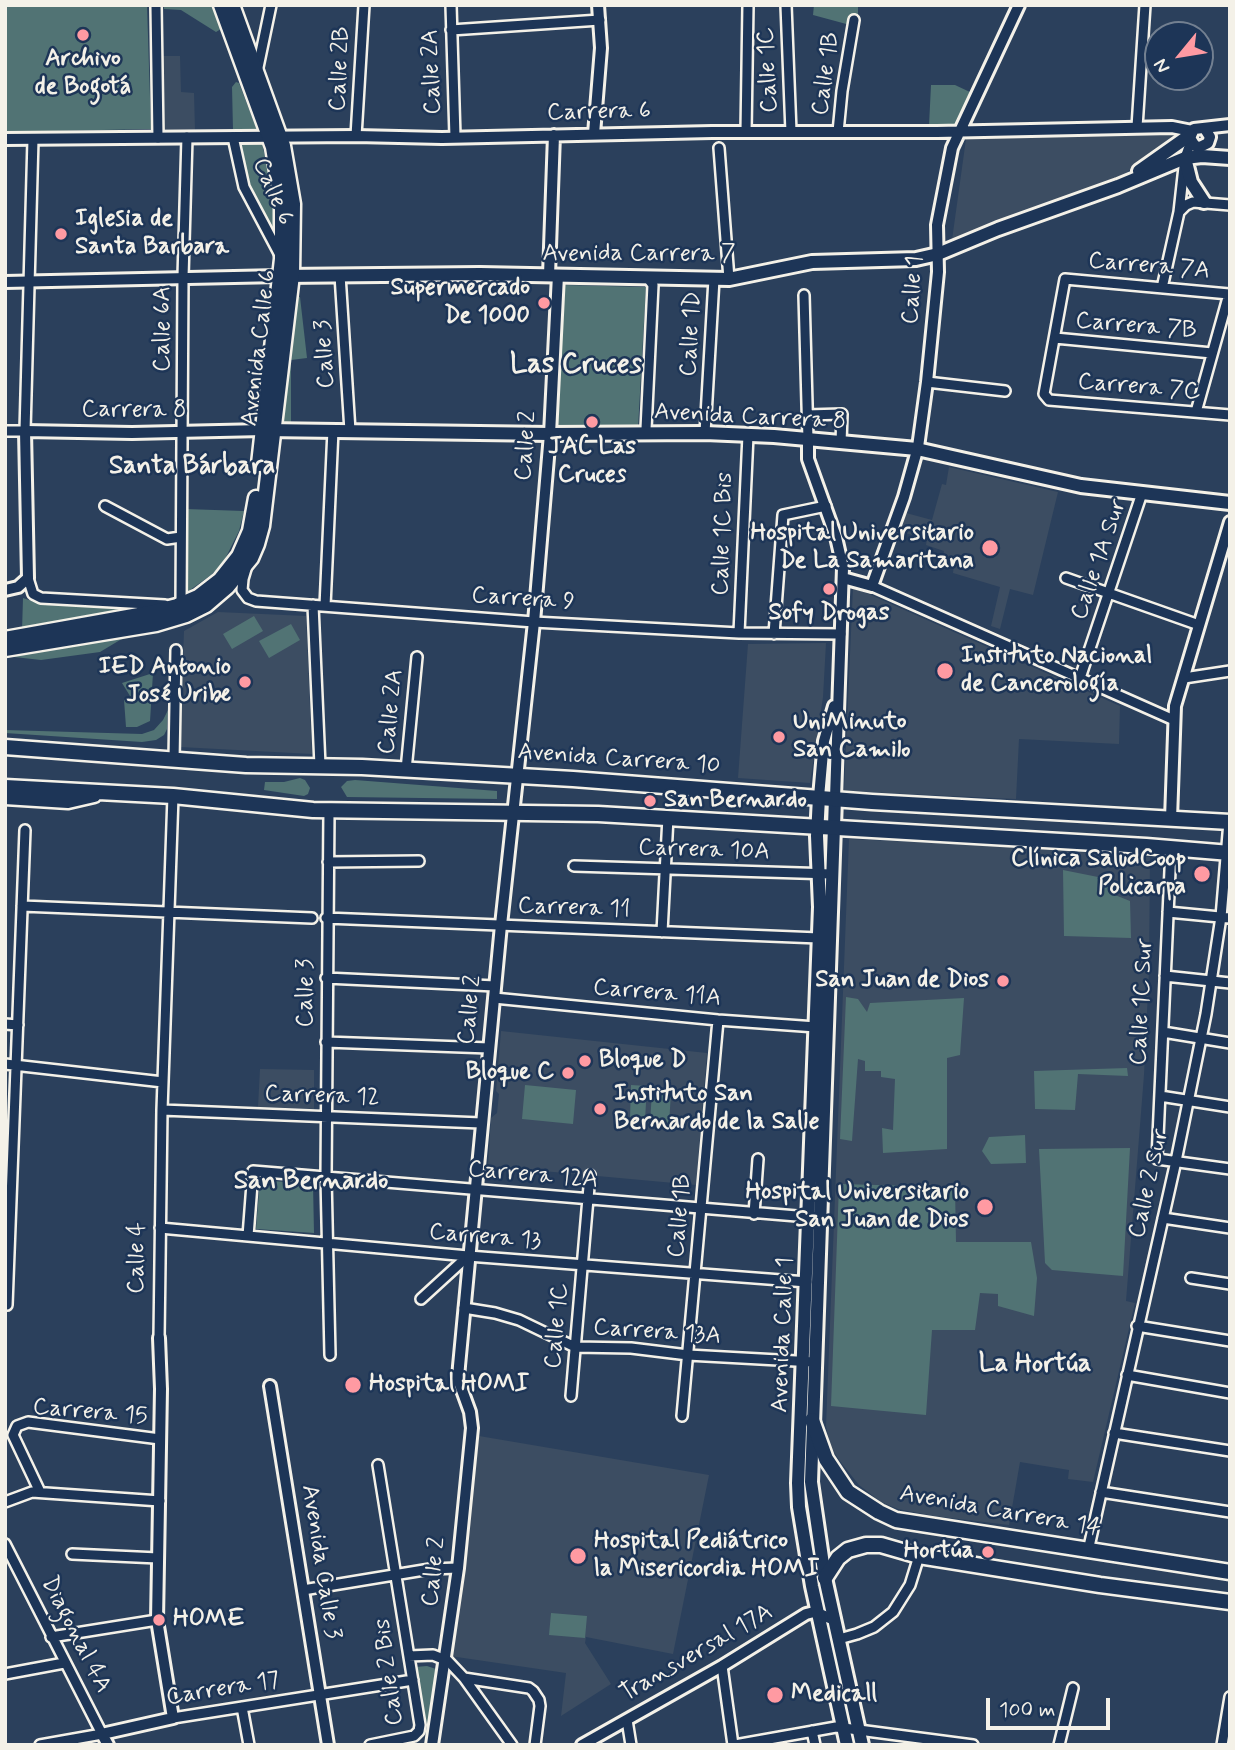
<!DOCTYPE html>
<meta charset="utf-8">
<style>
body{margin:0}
#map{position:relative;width:1235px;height:1750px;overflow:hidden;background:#2b405c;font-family:Mynerve,sans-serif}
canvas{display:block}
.frame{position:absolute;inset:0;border:7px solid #f4f1e8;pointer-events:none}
.north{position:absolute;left:1144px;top:21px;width:70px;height:70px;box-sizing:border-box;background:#1d3557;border:2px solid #738091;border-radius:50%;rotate:240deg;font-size:19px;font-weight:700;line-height:28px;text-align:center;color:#f4f1e8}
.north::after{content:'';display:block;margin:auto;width:24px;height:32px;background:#ff9aa2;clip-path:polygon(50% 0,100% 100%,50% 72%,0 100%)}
.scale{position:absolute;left:986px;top:1698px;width:124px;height:32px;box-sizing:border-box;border:4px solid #f4f1e8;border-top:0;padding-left:9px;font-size:21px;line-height:24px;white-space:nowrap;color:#f4f1e8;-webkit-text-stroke:5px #1d3557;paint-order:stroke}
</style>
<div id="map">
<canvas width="1235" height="1750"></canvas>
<div class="frame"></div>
<div class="north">N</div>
<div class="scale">100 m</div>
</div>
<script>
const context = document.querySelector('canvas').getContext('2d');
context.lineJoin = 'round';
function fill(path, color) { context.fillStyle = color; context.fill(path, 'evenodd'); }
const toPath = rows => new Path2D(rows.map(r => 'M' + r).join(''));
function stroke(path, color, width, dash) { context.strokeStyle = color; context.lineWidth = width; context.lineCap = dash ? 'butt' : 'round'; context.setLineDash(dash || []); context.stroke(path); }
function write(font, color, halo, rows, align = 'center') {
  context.font = font + ' Mynerve,sans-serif'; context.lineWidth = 5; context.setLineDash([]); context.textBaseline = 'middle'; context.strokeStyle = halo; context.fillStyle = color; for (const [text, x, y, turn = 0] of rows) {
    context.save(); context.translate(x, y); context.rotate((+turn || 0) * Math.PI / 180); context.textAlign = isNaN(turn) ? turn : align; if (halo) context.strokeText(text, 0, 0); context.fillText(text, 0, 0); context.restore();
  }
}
fill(toPath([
 [161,56,180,56,181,92,194,93,195,130,163,130],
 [1178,132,1180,135,1120,177,952,240,966,139],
 [949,467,1058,492,1033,595,1010,589,1000,629,991,626,1000,587,953,573,954,565,942,562,944,551,926,545,927,539,901,532,906,513,932,520,942,484,946,485],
 [853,587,1120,706,1119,744,1019,739,1016,799,844,791],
 [218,612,306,616,312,754,180,747,184,631],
 [826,643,823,697,810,783,738,778,748,644],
 [849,839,981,845,1150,857,1149,970,1144,1075,1126,1301,1135,1303,1093,1482,1068,1479,1069,1470,1020,1462,1009,1525,934,1516,898,1509,881,1502,859,1485,839,1460,830,1445,826,1426],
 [501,1031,707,1053,696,1185,488,1166,491,1118,497,1113,499,1094,496,1091],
 [260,1069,314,1070,314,1109,258,1107],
 [479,1436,709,1475,673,1654,586,1637,585,1643,611,1684,561,1716,566,1673,450,1656]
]), '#3c4d62');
fill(toPath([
 [5,5,147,5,151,129,5,132],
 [164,5,211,5,221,29,216,32,181,10,164,9],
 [814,5,858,5,858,16,851,16,850,25,813,15],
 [236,82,239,83,257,130,233,130,232,87],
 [931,85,955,85,972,93,957,125,929,126],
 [236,141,262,143,275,204,275,243,246,183],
 [563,285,646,287,638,428,557,428],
 [296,297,300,297,307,358,291,360,291,426,283,425],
 [185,509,244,511,239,531,223,563,211,575,183,595],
 [23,598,35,602,139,609,22,631],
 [254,616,263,631,232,649,223,634],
 [291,624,300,640,269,658,259,641],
 [157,628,120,640,100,652,41,660,5,656,5,654],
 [153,673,150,721,137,727,126,727,124,700,130,696,122,683],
 [168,710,167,729,164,735,156,740,142,742,5,733,5,730,142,734,154,730,163,720],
 [300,778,305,780,310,788,308,794,304,796,264,790,265,782,284,782],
 [355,780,497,791,497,799,347,797,341,787,347,781],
 [1063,870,1113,880,1115,895,1130,901,1131,938,1064,936],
 [846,997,858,999,867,1012,870,1003,964,998,960,1055,947,1058,947,1149,883,1153,882,1128,893,1130,895,1079,881,1077,881,1071,865,1071,865,1061,858,1059,852,1141,840,1139],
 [1127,1068,1128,1076,1078,1074,1075,1110,1035,1109,1034,1071],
 [525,1085,576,1090,573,1124,522,1119],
 [631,1085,647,1086,645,1120,630,1119],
 [652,1090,671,1091,669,1126,650,1125],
 [1025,1135,1026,1163,991,1164,982,1151,989,1137],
 [1130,1148,1123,1276,1052,1270,1045,1263,1039,1149],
 [260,1180,313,1184,314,1233,256,1229],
 [839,1184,955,1187,956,1242,1031,1242,1037,1278,1034,1316,998,1306,998,1294,980,1293,975,1330,932,1330,926,1415,831,1406],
 [551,1613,587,1616,585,1638,549,1635],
 [427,1666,436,1669,431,1725,427,1725,415,1667]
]), '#517374');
const minor = toPath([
 [156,5,158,138],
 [451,5,455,137],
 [786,5,791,132],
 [451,30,600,20],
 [257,72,271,5],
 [1137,127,1145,5],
 [746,132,748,5],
 [838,132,842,91,854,20],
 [356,136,364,5],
 [233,137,244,187,280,255],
 [719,148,729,279],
 [1179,212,1186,205,1193,202,1230,205],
 [340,275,350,431],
 [1162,288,1179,212,1185,158,1191,141],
 [804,295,808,440],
 [1055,338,1212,353],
 [927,382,1005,391],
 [1196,412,1229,294,1065,279,1044,394,1049,400,1230,415],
 [807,415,842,414,841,443],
 [646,429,653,285,647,277],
 [5,431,25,431,33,139],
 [705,433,714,279],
 [105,506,167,539,181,537],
 [246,569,243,579,242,590,248,598,256,601,534,622,739,633,841,634],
 [28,578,33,594,41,598,165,605],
 [1066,578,1199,625],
 [872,586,1174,720],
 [181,605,183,277,187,137],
 [313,605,320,766],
 [325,606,333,430],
 [739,633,748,435],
 [774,634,783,515,826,506],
 [1080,678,1142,493],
 [1184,678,1230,671],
 [174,760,176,650],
 [406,770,417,657],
 [329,810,326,1177,330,1355],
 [1171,848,1157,1159,1230,1169],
 [328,862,419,861],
 [574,866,832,874],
 [22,906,312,918],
 [1168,912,1230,918],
 [326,918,819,938],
 [662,932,668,817],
 [1165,976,1230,983],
 [326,978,495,986],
 [494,998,718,1020,816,1027],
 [5,1024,18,1025],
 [1163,1032,1230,1043],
 [326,1042,489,1048],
 [5,1064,163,1082],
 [1160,1096,1230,1107],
 [162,1110,481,1123],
 [754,1214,758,1159],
 [1163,1218,1230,1228],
 [160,1228,468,1256,807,1282],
 [248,1236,253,1171,809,1217],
 [1191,1278,1230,1284],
 [421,1299,468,1256],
 [7,1305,25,830],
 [464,1308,495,1313,519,1320,575,1347,631,1348,688,1355,814,1362],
 [1137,1326,1230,1341],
 [159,1338,162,1110,173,796],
 [1127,1375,1230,1393],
 [571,1396,590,1175],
 [682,1416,718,1020],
 [1114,1433,1230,1451],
 [378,1465,420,1725,419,1731,414,1736],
 [40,1492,13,1435,17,1426,28,1422,160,1439],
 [1101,1492,1230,1512],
 [5,1502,32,1492,160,1501],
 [5,1544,102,1734,40,1745],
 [1088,1551,1176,1161,1206,1014,1221,917,1229,822],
 [72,1554,158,1558],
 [303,1590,430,1569,458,1568],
 [51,1637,157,1620],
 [839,1639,857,1634,874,1627,893,1612,910,1585,919,1556],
 [409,1656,433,1655,448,1661,464,1678,512,1745],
 [722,1666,733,1745],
 [5,1674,64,1663],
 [464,1678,529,1688,533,1691,539,1700,540,1706,535,1745],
 [242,1707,249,1745],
 [173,1718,413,1680],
 [627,1720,631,1745],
 [812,1731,815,1745],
 [370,1745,414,1736],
 [735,1745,836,1727,973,1745],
 [1059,1745,1073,1688],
 [1222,1745,1230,1697]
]);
const tertiary = toPath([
 [1205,129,1210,137,1208,143,1200,147,1195,146,1190,138,1194,129,1230,125],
 [594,134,601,48,598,5],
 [5,139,356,136,442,138,712,132,937,132,1172,127,1192,131],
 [549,275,554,135],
 [5,282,280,276],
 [808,440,808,459,836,537,843,568,835,798],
 [843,578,872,586,904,497,918,447,927,382,938,272,937,225,952,148,1019,5],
 [5,590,18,587,28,578,25,431,132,433,263,430],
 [819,797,824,741,834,706],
 [1171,819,1175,706,1230,522],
 [270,1386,328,1745],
 [108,1745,102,1734,173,1718,157,1620,161,1389,159,1338],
 [432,1745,458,1568,472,1428,470,1412,458,1379,459,1366,501,925,534,622,550,434,558,275],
 [582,1745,722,1666,806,1614,814,1612,835,1620]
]);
const secondary = toPath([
 [1185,158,1191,182,1204,202],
 [1139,171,1190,135],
 [284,276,480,274,729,279,812,262,916,259,938,254,998,229,1118,186,1185,158,1202,156,1230,158],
 [266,430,550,434,705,433,774,436,917,449,1081,486,1230,503],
 [819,797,817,836,820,907,798,1483,799,1507,812,1586,847,1745],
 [835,798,811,1482,825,1578,862,1745]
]);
const primary = toPath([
 [221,5,273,147,282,202,282,259,259,464],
 [5,639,150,613,177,606,198,597,220,580,239,556,250,531,256,498],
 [5,649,156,624,186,615,206,605,227,587,251,558,257,544,262,526,292,275,293,204,283,146,232,5],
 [5,747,246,765,362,767,573,779,872,802,1230,822],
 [5,787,173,796,313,810,598,814,1146,846,1230,853],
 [5,797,68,801,94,795],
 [812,1420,826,1459,848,1492,879,1512,896,1520,1230,1572],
 [825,1578,838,1558,848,1550,866,1545,881,1545,919,1556,1100,1585,1230,1602]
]);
stroke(minor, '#f4f1e8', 14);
stroke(tertiary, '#f4f1e8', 16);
stroke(secondary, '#f4f1e8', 18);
stroke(primary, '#f4f1e8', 19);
stroke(minor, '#1d3557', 9);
stroke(tertiary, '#1d3557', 10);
stroke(secondary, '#1d3557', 12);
stroke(primary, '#1d3557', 14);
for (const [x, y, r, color] of [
 [83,35,7,"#ff9aa2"],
 [61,234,7,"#ff9aa2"],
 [544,303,7,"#ff9aa2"],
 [592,422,7,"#ff9aa2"],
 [990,548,9,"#ff9aa2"],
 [829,589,7,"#ff9aa2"],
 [945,671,9,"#ff9aa2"],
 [245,682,7,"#ff9aa2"],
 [779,737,7,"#ff9aa2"],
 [650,801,7,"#ff9aa2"],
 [1202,874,9,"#ff9aa2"],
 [1003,981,7,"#ff9aa2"],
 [585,1061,7,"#ff9aa2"],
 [568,1073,7,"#ff9aa2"],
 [600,1109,7,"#ff9aa2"],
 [985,1207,9,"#ff9aa2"],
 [353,1385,9,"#ff9aa2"],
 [988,1552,7,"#ff9aa2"],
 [578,1556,9,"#ff9aa2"],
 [159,1620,7,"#ff9aa2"],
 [775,1695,9,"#ff9aa2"]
]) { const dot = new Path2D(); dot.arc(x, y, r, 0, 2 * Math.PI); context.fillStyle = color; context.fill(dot); stroke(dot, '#1d3557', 2.5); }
write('bold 24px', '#f4f1e8', '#1d3557', [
 ["Archivo",83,60,"center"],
 ["de Bogotá",83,88,"center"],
 ["Iglesia de",75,220],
 ["Santa Barbara",75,248],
 ["Supermercado",530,289,"right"],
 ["De 1000",530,317,"right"],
 ["JAC Las",592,448,"center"],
 ["Cruces",592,476,"center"],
 ["Hospital Universitario",974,534,"right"],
 ["De La Samaritana",974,562,"right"],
 ["Sofy Drogas",829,614,"center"],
 ["Instituto Nacional",961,657],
 ["de Cancerología",961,685],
 ["IED Antonio",231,668,"right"],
 ["José Uribe",231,696,"right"],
 ["UniMinuto",793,723],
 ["San Camilo",793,751],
 ["San Bernardo",664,801],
 ["Clínica SaludCoop",1186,860,"right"],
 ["Policarpa",1186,888,"right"],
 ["San Juan de Dios",989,981,"right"],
 ["Bloque D",599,1061],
 ["Bloque C",554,1073,"right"],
 ["Instituto San",614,1095],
 ["Bernardo de la Salle",614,1123],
 ["Hospital Universitario",969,1193,"right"],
 ["San Juan de Dios",969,1221,"right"],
 ["Hospital HOMI",369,1385],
 ["Hospital Pediátrico",594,1542],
 ["la Misericordia HOMI",594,1570],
 ["Hortúa",974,1552,"right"],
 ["HOME",173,1620],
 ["Medicall",791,1695]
], 'left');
write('24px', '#f4f1e8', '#1d3557', [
 ["Calle 2B",341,69,-87],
 ["Calle 1C",769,70,-93],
 ["Calle 2A",433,72,-92],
 ["Calle 1B",827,74,-82],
 ["Carrera 6",599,113,-1],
 ["Calle 6",272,192,67],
 ["Avenida Carrera 7",639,255],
 ["Carrera 7A",1149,267,5],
 ["Calle 1",914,290,-86],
 ["Carrera 7B",1136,327,5],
 ["Calle 6A",164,329,-90],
 ["Calle 1D",692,334,-87],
 ["Avenida Calle 6",260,348,-83],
 ["Calle 3",326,354,-93],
 ["Carrera 7C",1139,388,5],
 ["Carrera 8",134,411],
 ["Avenida Carrera 8",750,418,3],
 ["Calle 2",527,446,-86],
 ["Calle 1C Bis",724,534,-88],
 ["Calle 1A Sur",1100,560,-71],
 ["Carrera 9",523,600,4],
 ["Calle 2A",392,712,-84],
 ["Avenida Carrera 10",619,760,4],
 ["Carrera 10A",704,851,2],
 ["Carrera 11",574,909,2],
 ["Calle 3",307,993,-90],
 ["Carrera 11A",657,994,5],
 ["Calle 1C Sur",1143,1002,-87],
 ["Calle 2",471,1010,-84],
 ["Carrera 12",322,1097,2],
 ["Carrera 12A",533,1176,5],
 ["Calle 2 Sur",1150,1184,-77],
 ["Calle 1B",681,1216,-85],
 ["Carrera 13",485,1238,5],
 ["Calle 4",138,1258,-89],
 ["Calle 1C",558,1326,-85],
 ["Carrera 13A",657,1333,4],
 ["Avenida Calle 1",784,1335,-88],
 ["Carrera 15",90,1413,5],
 ["Avenida Carrera 14",1000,1512,10],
 ["Avenida Calle 3",320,1562,81],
 ["Calle 2",435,1572,-84],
 ["Diagonal 4A",75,1635,63],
 ["Transversal 17A",697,1654,-30],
 ["Calle 2 Bis",390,1672,-97],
 ["Carrera 17",223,1690,-9]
]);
write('bold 26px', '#f4f1e8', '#1d3557', [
 ["Santa Bárbara",192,468],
 ["San Bernardo",311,1183],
 ["La Hortúa",1035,1366]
]);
write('bold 28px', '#f4f1e8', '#1d3557', [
 ["Las Cruces",576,366]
]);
</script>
